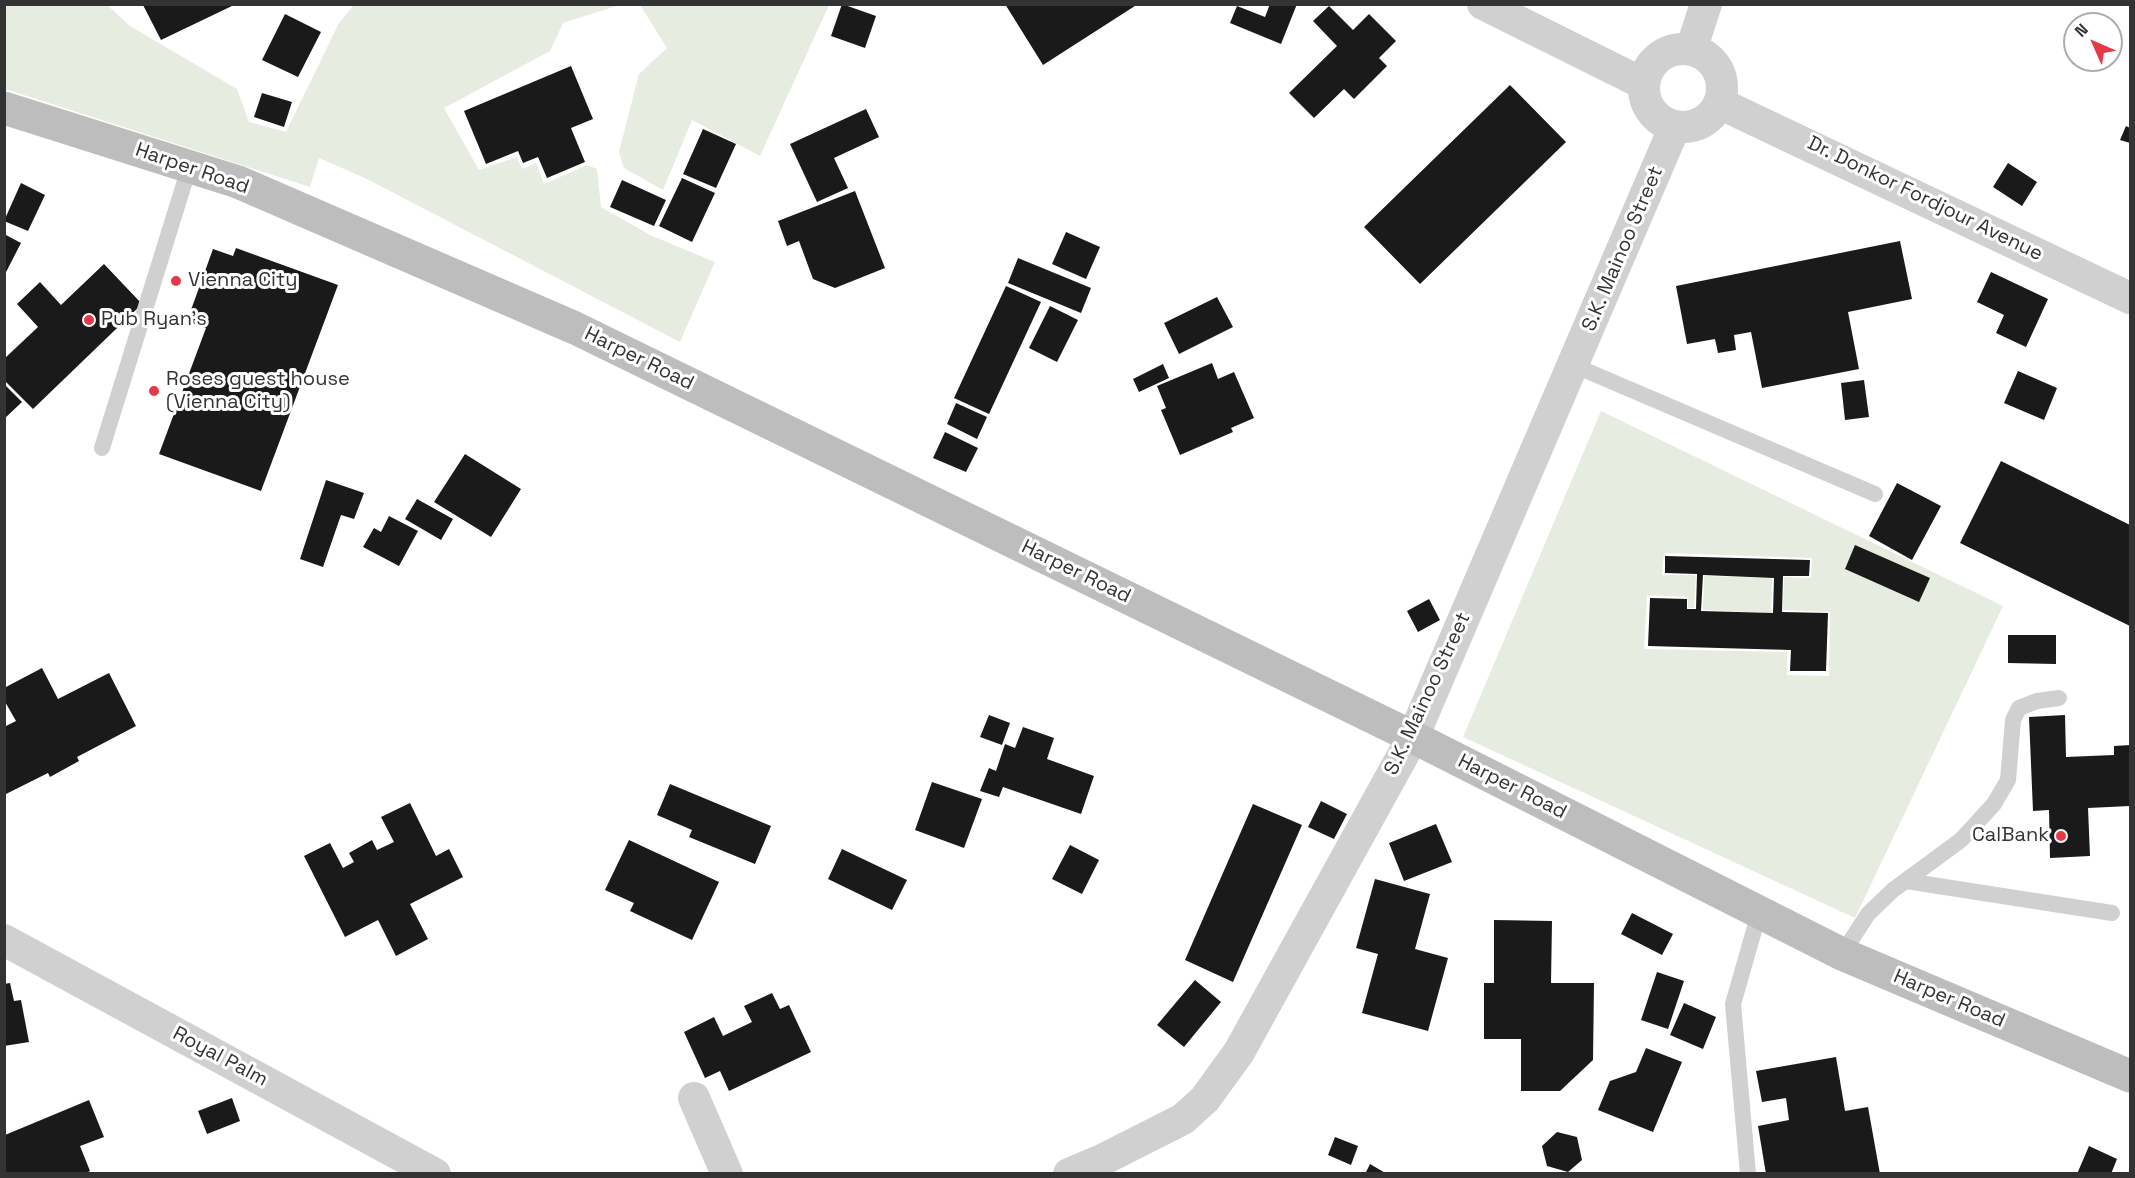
<!DOCTYPE html>
<style>
body{margin:0}
#map{position:relative;width:2135px;height:1178px;overflow:hidden;background:#fff;font-family:"Space Grotesk",sans-serif}
canvas{display:block}
.frame{position:absolute;inset:0;border:6px solid #333;pointer-events:none}
.north{position:absolute;left:2063px;top:12px;width:60px;height:60px;box-sizing:border-box;background:#fff;border:2px solid #adadad;border-radius:50%;rotate:315deg;font-size:16px;font-weight:700;line-height:24px;text-align:center;color:#333}
.north::after{content:'';display:block;margin:auto;width:21px;height:27px;background:#e63946;clip-path:polygon(50% 0,100% 100%,50% 72%,0 100%)}
</style>
<div id="map">
<canvas width="2135" height="1178"></canvas>
<div class="frame"></div>
<div class="north">N</div>
</div>
<script>
const context = document.querySelector('canvas').getContext('2d');
context.lineJoin = 'round';
function fill(path, color) { context.fillStyle = color; context.fill(path, 'evenodd'); }
const toPath = rows => new Path2D(rows.map(r => 'M' + r).join(''));
function stroke(path, color, width, dash) { context.strokeStyle = color; context.lineWidth = width; context.lineCap = dash ? 'butt' : 'round'; context.setLineDash(dash || []); context.stroke(path); }
function write(font, color, halo, rows, align = 'center') {
  context.font = font + ' "Space Grotesk",sans-serif'; context.lineWidth = 6; context.setLineDash([]); context.textBaseline = 'middle'; context.strokeStyle = halo; context.fillStyle = color; for (const [text, x, y, turn = 0] of rows) {
    context.save(); context.translate(x, y); context.rotate((+turn || 0) * Math.PI / 180); context.textAlign = isNaN(turn) ? turn : align; if (halo) context.strokeText(text, 0, 0); context.fillText(text, 0, 0); context.restore();
  }
}
fill(toPath([
 [5,4,107,5,130,26,237,89,249,122,286,132,339,23,354,5,619,5,563,23,550,51,444,108,479,170,517,157,522,169,536,163,544,184,587,165,597,169,601,207,650,235,715,262,680,342,367,179,319,158,310,187,5,89],
 [640,5,829,5,760,156,692,120,663,190,624,168,619,152,639,74,667,48],
 [1601,411,2003,606,1855,918,1463,737],
 [1664,553,1812,558,1811,578,1784,577,1783,610,1830,612,1829,676,1787,675,1787,652,1644,649,1647,595,1688,597,1688,608,1694,608,1696,575,1662,575],
 [1704,576,1772,578,1771,613,1703,610]
]), '#e6ecdf');
fill(toPath([
 [842,4,876,16,865,48,831,36],
 [1005,4,1138,4,1043,65],
 [1270,4,1297,4,1281,44,1230,23,1237,6,1265,17],
 [143,5,234,5,161,40],
 [1329,6,1353,30,1369,14,1396,41,1379,58,1387,66,1354,99,1344,89,1314,118,1289,93,1337,46,1313,21],
 [285,14,321,32,298,77,262,60],
 [571,66,593,119,571,128,585,162,547,178,538,157,523,163,518,151,486,164,464,111],
 [1510,85,1566,142,1420,284,1364,227],
 [262,93,292,102,284,127,254,117],
 [866,109,879,137,834,158,848,188,817,202,790,144],
 [2126,126,2130,128,2130,143,2120,140],
 [703,129,736,144,716,188,683,174],
 [2008,163,2037,182,2022,206,1993,187],
 [682,178,715,193,692,242,659,226],
 [622,180,666,200,654,226,610,207],
 [21,183,45,195,28,231,4,221],
 [855,191,885,268,835,288,813,279,799,241,787,246,778,221],
 [1066,232,1100,247,1086,279,1052,264],
 [4,234,21,243,4,276],
 [1900,241,1912,299,1848,312,1859,369,1762,388,1751,332,1734,335,1736,350,1718,353,1715,339,1687,344,1676,286],
 [236,248,338,285,261,491,159,454,206,328,187,321,213,249,233,256],
 [1018,258,1091,288,1081,313,1008,283],
 [104,264,142,304,33,409,4,380,4,359,38,327,17,304,40,282,61,305],
 [1991,272,2048,299,2026,347,1996,333,2004,315,1977,302],
 [1006,286,1041,302,989,414,954,398],
 [1217,297,1233,327,1179,354,1164,323],
 [1050,306,1078,320,1057,362,1029,348],
 [1212,363,1218,379,1234,372,1254,418,1231,428,1233,432,1180,455,1161,410,1166,408,1157,386],
 [1163,364,1169,378,1139,392,1133,379],
 [2018,371,2057,388,2044,420,2004,403],
 [1864,380,1869,417,1845,420,1841,383],
 [4,384,22,402,4,419],
 [956,403,987,417,977,439,947,424],
 [945,432,978,448,966,472,933,458],
 [465,454,521,489,491,537,434,502],
 [2001,461,2130,525,2130,626,1960,543],
 [326,480,364,493,354,519,341,515,323,567,300,559],
 [1897,483,1941,506,1912,560,1869,536],
 [417,499,453,519,441,540,405,519],
 [389,516,418,531,399,566,363,547,374,528,381,532],
 [1855,545,1930,578,1919,602,1845,569],
 [1665,556,1810,560,1809,576,1783,576,1782,612,1828,613,1826,671,1790,671,1791,650,1648,646,1650,598,1687,599,1687,609,1696,609,1697,574,1665,573],
 [1703,575,1774,578,1773,613,1701,611],
 [1429,599,1440,620,1418,632,1407,611],
 [2008,635,2056,635,2056,664,2008,663],
 [42,668,58,699,109,673,136,726,77,757,79,761,50,777,48,773,4,795,4,727,16,721,4,700,4,688],
 [989,715,1010,723,1002,745,980,737],
 [2065,715,2066,757,2114,755,2114,746,2130,745,2130,806,2088,808,2090,856,2050,858,2049,810,2033,811,2029,717],
 [1023,727,1054,738,1047,759,1094,776,1081,814,1003,787,999,797,980,791,989,768,996,771,1005,744,1015,748],
 [932,782,982,799,964,848,915,830],
 [670,784,771,826,755,864,689,837,692,830,657,815],
 [1321,801,1347,814,1334,839,1308,827],
 [410,803,436,856,449,849,463,877,410,904,428,939,396,956,378,920,345,937,304,856,330,843,343,868,354,862,349,853,372,840,377,850,394,842,381,817],
 [1253,804,1302,825,1233,982,1185,960],
 [1436,824,1452,862,1404,881,1389,843],
 [629,840,719,882,692,940,630,911,634,903,605,890],
 [1070,845,1099,860,1082,894,1052,879],
 [842,849,907,880,892,910,828,879],
 [1375,879,1430,894,1415,949,1448,958,1428,1031,1362,1013,1378,954,1356,948],
 [1632,913,1673,934,1662,955,1621,934],
 [1494,920,1552,921,1551,983,1594,983,1593,1060,1560,1091,1521,1091,1521,1039,1484,1039,1484,983,1494,983],
 [1657,972,1684,981,1668,1029,1641,1020],
 [1195,980,1221,1002,1184,1047,1157,1025],
 [10,983,14,1001,21,1000,29,1042,4,1046,4,984],
 [772,993,780,1009,789,1005,811,1052,729,1091,720,1071,705,1078,684,1032,714,1017,723,1036,752,1022,744,1006],
 [1684,1003,1716,1017,1703,1049,1670,1035],
 [1646,1048,1682,1062,1653,1132,1598,1110,1610,1081,1636,1072],
 [1836,1057,1845,1111,1868,1107,1880,1174,1766,1174,1758,1126,1789,1120,1786,1098,1762,1102,1756,1071],
 [232,1098,240,1121,207,1134,198,1111],
 [89,1100,104,1137,80,1146,90,1171,84,1174,5,1174,5,1135],
 [1557,1132,1577,1137,1582,1160,1568,1172,1547,1166,1542,1146],
 [1335,1137,1358,1146,1351,1165,1328,1155],
 [2089,1146,2117,1159,2111,1174,2077,1174],
 [1370,1164,1387,1174,1365,1174]
]), '#1a1a1a');
stroke(toPath([
 [1573,365,1875,494],
 [102,448,189,168],
 [1906,881,2112,913],
 [1842,954,1868,914,1893,890,1961,840,1994,804,2008,780,2013,720,2019,708,2037,701,2059,698],
 [1748,1174,1733,1004,1759,913]
]), '#d0d0d0', 16);
stroke(toPath([
 [1483,4,1644,84],
 '1644 88a39 39 0 1 1 78 0a39 39 0 1 1-78 0Z',
 [1691,50,1706,4],
 [1719,103,2130,298],
 [4,940,435,1174],
 [694,1098,727,1174],
 [1069,1174,1102,1160,1183,1119,1205,1099,1239,1052,1413,737,1675,126]
]), '#d0d0d0', 32);
stroke(toPath([
 [4,108,238,182,575,328,1413,737,1842,954,2130,1076]
]), '#bdbdbd', 33);
for (const [x, y, r, color] of [
 [176,281,6,"#e63946"],
 [89,320,6,"#e63946"],
 [154,391,6,"#e63946"],
 [2061,836,6,"#e63946"]
]) { const dot = new Path2D(); dot.arc(x, y, r, 0, 2 * Math.PI); context.fillStyle = color; context.fill(dot); stroke(dot, '#fff', 2); }
write('20px', '#333', '#fff', [
 ["Harper Road",192,169,19],
 ["Dr. Donkor Fordjour Avenue",1925,199,26],
 ["S.K. Mainoo Street",1623,249,-67],
 ["Harper Road",639,359,26],
 ["Harper Road",1076,572,26],
 ["S.K. Mainoo Street",1428,694,-65],
 ["Harper Road",1512,787,27],
 ["Harper Road",1949,999,23],
 ["Royal Palm",220,1057,28]
]);
write('20px', '#333', '#fff', [
 ["Vienna City",188,281],
 ["Pub Ryan's",101,320],
 ["Roses guest house",166,380],
 ["(Vienna City)",166,403],
 ["CalBank",2049,836,"right"]
], 'left');
</script>
